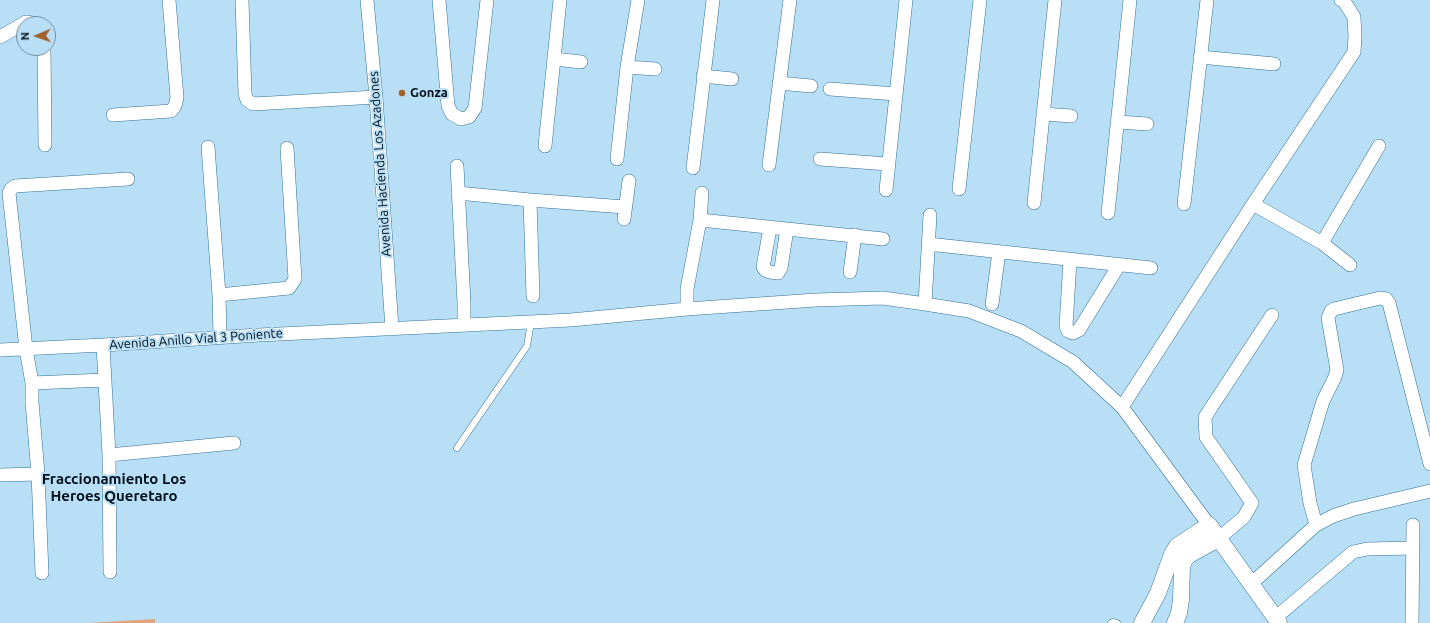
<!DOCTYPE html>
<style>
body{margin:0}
#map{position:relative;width:1430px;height:623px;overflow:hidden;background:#b9dff6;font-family:Ubuntu,sans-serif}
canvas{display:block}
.north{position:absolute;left:16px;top:16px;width:40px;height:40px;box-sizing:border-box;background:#b9dff6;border:1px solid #6f8b9e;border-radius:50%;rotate:268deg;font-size:11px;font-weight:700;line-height:16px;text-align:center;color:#000e1b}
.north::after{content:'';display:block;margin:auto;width:14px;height:18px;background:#a2602d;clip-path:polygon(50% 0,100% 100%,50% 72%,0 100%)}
</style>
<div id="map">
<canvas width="1430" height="623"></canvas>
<div class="north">N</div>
</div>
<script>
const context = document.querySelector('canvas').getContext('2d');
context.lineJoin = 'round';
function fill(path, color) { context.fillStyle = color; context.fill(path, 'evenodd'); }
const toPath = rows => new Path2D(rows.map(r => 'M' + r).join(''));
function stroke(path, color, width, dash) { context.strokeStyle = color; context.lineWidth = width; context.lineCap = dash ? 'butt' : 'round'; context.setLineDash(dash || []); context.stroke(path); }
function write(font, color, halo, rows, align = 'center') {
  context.font = font + ' Ubuntu,sans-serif'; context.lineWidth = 4; context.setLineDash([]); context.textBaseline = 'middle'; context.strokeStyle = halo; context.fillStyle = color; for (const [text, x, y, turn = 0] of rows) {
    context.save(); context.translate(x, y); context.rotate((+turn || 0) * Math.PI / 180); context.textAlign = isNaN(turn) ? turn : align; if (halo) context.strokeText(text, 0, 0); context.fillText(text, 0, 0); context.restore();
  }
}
fill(toPath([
 [155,619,155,623,88,623]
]), '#dfa47c');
const service = toPath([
 [457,448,527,346,531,322],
 [1111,623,1113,622,1117,623]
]);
const minor = toPath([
 [242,0,245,94,247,100,253,104,376,97],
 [367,0,376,97,392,329],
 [439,0,448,106,452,114,461,119,469,117,475,108,487,0],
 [0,37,26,22,38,24],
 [44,48,45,145],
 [1200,57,1274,64],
 [554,59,581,62],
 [627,67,655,69],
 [703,76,732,79],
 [779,83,811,86],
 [830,89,896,94],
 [1043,114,1071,116],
 [113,115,171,111,175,106,177,98,169,0],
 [1118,122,1147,124],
 [545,146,560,0],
 [208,147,219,295,220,337],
 [617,159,627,67,638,0],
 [820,159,888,164],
 [769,165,790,0],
 [457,166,464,303,464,324],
 [693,168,713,0],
 [959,189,980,0],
 [886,190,906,0],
 [458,193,530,200,625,207],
 [530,200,533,296],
 [1034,203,1055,0],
 [1184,204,1207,0],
 [1253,204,1322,243,1350,265],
 [1108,213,1130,0],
 [624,219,629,181],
 [700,220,883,239],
 [770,228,763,267,765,270,770,272,778,273,781,268,787,229],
 [1322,243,1379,146],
 [928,244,1151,268],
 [1070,260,1066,326,1068,331,1073,333,1079,330,1119,265],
 [850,272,855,235],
 [219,295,289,288,295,279,287,148],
 [925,304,930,215],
 [992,304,999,252],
 [687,309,687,289,700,220,702,193],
 [103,345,109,455,110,572],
 [0,350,103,345,259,335,571,320,687,309,816,300,883,298,925,304,969,311,1021,331,1073,362,1122,407,1209,525],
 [32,383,105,380],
 [1122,407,1253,204,1354,52,1355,36,1354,17,1344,1,1341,0],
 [109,455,234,443],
 [0,475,38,474],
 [1316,525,1310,503,1304,465,1323,401,1335,377,1337,370,1328,318,1331,311,1334,309,1380,298,1386,299,1389,303,1430,464],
 [1218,539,1244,517,1252,503,1206,437,1205,417,1272,315],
 [42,573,38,474,32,402,32,383,26,349,9,193,11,189,15,186,128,179],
 [1251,584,1316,525,1333,516,1354,509,1430,491],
 [1275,618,1353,552,1367,549,1413,548],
 [1412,623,1413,525]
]);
const tertiary = toPath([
 [1142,623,1158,593,1172,554,1177,546,1209,525,1279,623],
 [1175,623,1179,613,1181,600,1182,566,1185,559,1189,555,1218,539]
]);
stroke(service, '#317295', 7);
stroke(minor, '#317295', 14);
stroke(tertiary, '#317295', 17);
stroke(service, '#fff', 6);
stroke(minor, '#fff', 13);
stroke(tertiary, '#fff', 16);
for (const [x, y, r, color] of [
 [402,93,4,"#a2602d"]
]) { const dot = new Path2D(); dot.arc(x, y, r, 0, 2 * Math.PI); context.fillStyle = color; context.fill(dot); stroke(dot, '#b9dff6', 1.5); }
write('bold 13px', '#000e1b', '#b9dff6', [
 ["Gonza",410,93]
], 'left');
write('13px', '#000e1b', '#b9dff6', [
 ["Avenida Hacienda Los Azadones",380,164,-94],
 ["Avenida Anillo Vial 3 Poniente",196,339,-4]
]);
write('bold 15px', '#000e1b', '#b9dff6', [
 ["Fraccionamiento Los",114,479],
 ["Heroes Queretaro",114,496]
]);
</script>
